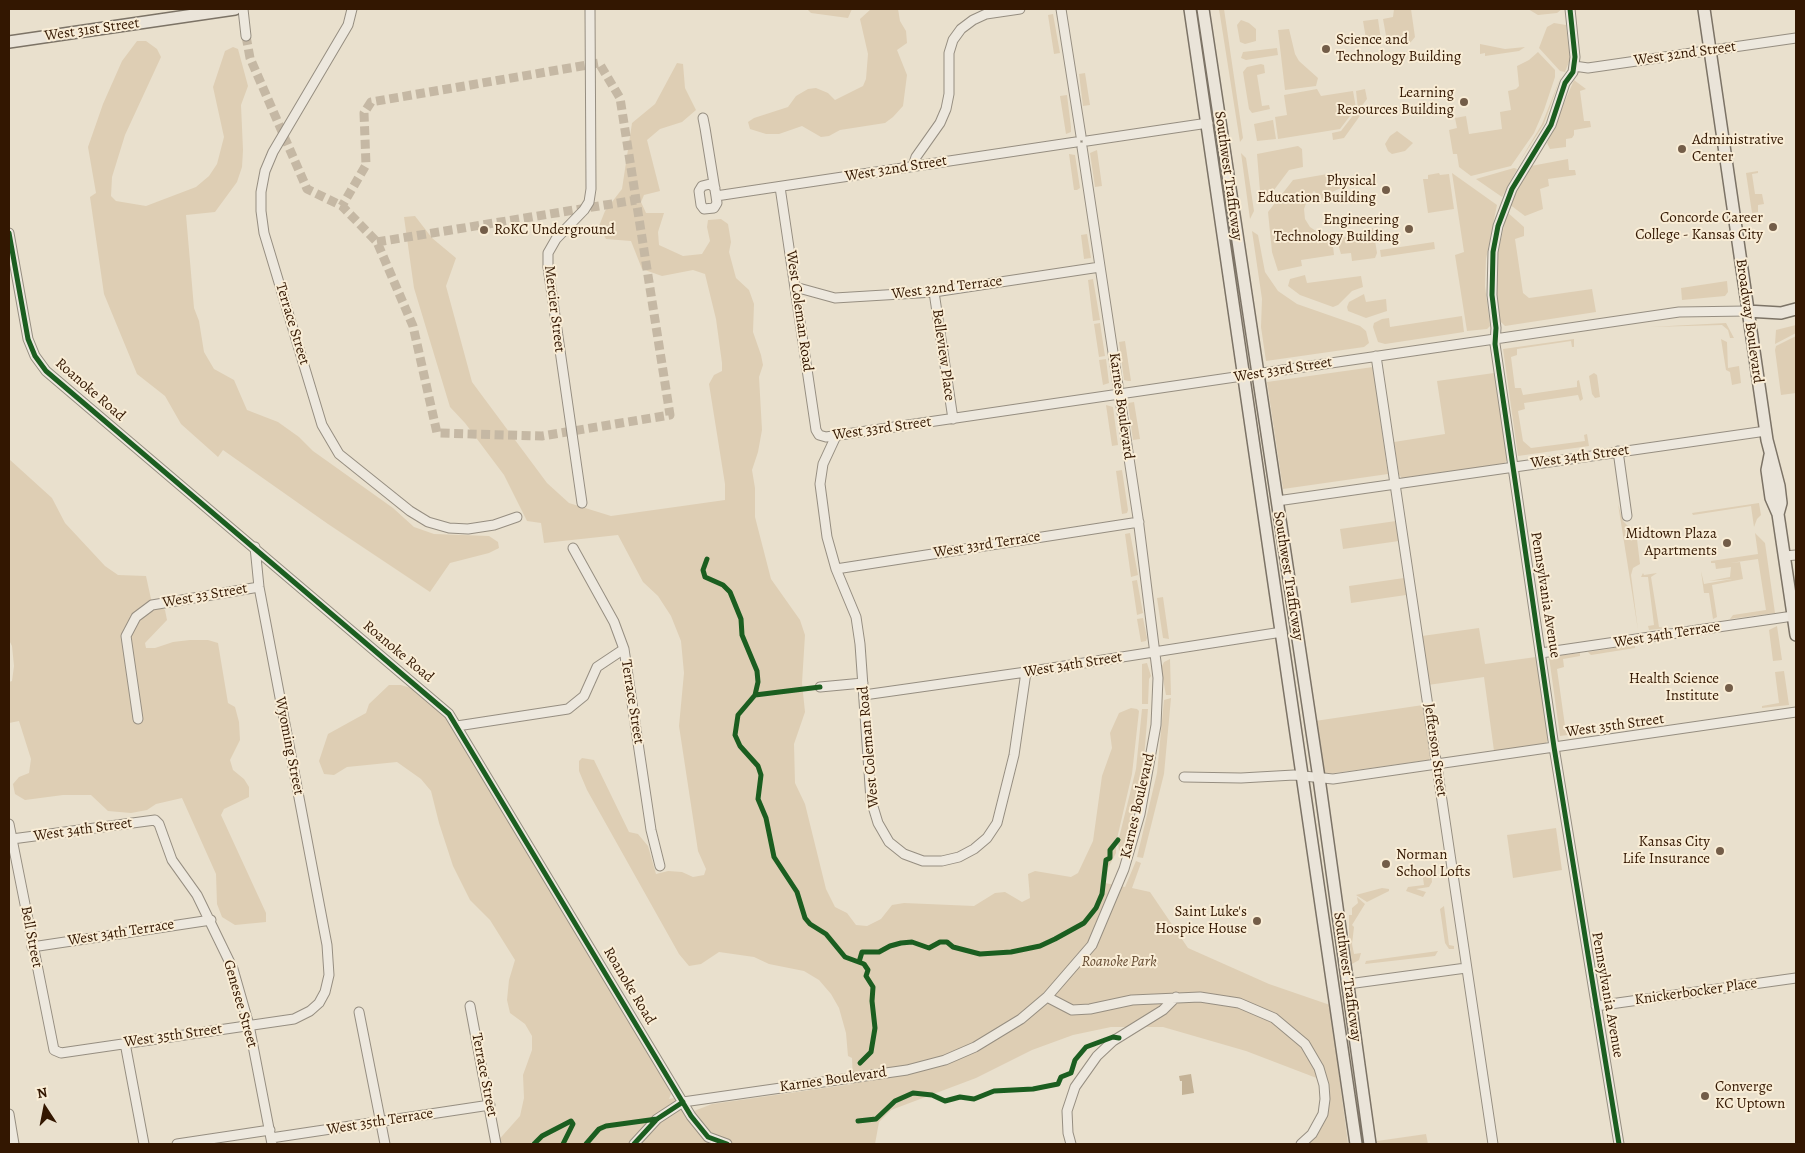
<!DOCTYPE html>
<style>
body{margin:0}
#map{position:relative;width:1805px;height:1153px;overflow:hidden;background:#e9e0cd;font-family:Alegreya,serif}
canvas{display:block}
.frame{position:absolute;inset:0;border:10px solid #331701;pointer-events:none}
.north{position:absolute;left:20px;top:1083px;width:50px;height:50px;-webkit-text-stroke:4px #f9edd6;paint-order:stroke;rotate:349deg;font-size:14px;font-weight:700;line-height:20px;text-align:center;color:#331701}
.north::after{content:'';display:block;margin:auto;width:18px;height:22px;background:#331701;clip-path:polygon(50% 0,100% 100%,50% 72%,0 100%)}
</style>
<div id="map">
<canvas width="1805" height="1153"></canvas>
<div class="frame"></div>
<div class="north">N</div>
</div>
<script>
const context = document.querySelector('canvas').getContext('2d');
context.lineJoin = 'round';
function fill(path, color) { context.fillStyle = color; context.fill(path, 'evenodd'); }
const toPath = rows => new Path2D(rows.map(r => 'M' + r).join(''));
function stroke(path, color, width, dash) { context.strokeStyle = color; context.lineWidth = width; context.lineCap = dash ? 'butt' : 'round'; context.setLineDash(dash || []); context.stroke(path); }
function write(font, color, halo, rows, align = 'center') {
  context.font = font + ' Alegreya,serif'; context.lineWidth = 4; context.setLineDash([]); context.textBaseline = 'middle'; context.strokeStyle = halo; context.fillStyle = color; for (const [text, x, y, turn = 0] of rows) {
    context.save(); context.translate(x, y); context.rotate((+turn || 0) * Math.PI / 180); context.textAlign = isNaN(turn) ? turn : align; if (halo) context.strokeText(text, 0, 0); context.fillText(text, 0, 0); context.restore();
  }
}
fill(toPath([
 [807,9,852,9,848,18,811,13],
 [871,9,898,9,900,21,906,31,907,43,897,50,907,75,903,106,893,117,885,123,840,130,829,136,821,137,802,126,779,134,766,134,750,129,748,122,754,118,788,107,796,96,808,89,816,88,828,93,835,100,863,86,866,79,868,54,860,19],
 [1219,9,1224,9,1243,138,1240,142],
 [1394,9,1411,9,1415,37,1410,43,1393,46,1387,41,1383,19,1393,17],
 [1528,9,1562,9,1557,13,1538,15],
 [1053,14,1060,53,1054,54,1048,15],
 [1378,19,1381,40,1369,41,1366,39,1363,21],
 [1241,20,1249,23,1256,29,1256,41,1245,44,1240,42,1237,25],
 [1554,23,1566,25,1570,59,1565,72,1560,71,1539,48,1547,27],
 [1289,29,1295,54,1299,61,1318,78,1316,86,1285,90,1278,30],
 [137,41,146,41,157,49,161,57,125,135,112,177,111,196,116,201,146,206,196,187,209,176,217,164,224,137,213,87,225,51,233,47,238,49,248,86,241,105,243,150,242,167,237,182,215,212,186,215,194,308,199,321,204,352,214,369,234,380,247,410,278,422,299,437,313,451,393,508,414,527,434,534,489,536,498,542,499,548,489,553,450,563,430,592,328,524,223,450,218,457,181,424,165,396,137,374,104,294,90,197,96,193,88,147,103,104,122,61],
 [1480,44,1505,49,1525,47,1519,51,1485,56,1485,53,1480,54],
 [1277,48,1278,55,1246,60,1241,58,1243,52],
 [1538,52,1555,70,1555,77,1544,110,1534,133,1511,166,1471,176,1459,167,1457,154,1453,154,1449,130,1457,128,1455,118,1466,116,1469,134,1502,129,1500,112,1511,110,1508,91,1516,89,1519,86,1517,66,1529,60],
 [677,63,683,64,685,88,696,110,682,122,660,129,647,140,660,191,644,195,641,202,646,213,664,213,658,232,659,245,683,256,702,254,710,241,707,227,708,220,721,219,728,224,731,242,729,252,736,278,749,290,754,304,753,332,761,355,763,365,759,377,762,430,758,452,752,470,755,488,755,517,771,579,800,620,805,635,802,683,805,712,794,744,795,783,805,804,826,889,835,907,847,913,856,925,867,926,881,919,892,905,904,903,974,906,995,893,1005,892,1022,902,1030,898,1028,874,1035,871,1071,877,1078,873,1093,841,1102,776,1112,748,1110,733,1119,713,1131,708,1137,709,1139,711,1132,774,1116,843,1116,853,1108,868,1105,883,1125,887,1136,861,1141,863,1132,888,1150,892,1188,948,1269,984,1330,1005,1348,1144,1307,1144,1316,1132,1327,1082,1246,1051,1163,1027,1111,1027,1073,1035,1032,1050,976,1078,891,1110,879,1122,875,1144,495,1144,520,1116,524,1098,523,1075,532,1050,532,1036,525,1024,510,1013,507,1000,509,980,515,960,490,920,470,900,453,866,439,823,431,791,421,779,397,762,347,767,334,775,324,774,319,761,328,734,366,713,369,704,389,685,401,685,414,689,445,717,668,1087,671,1094,669,1099,674,1098,694,1111,712,1104,853,1084,852,1058,848,1056,846,1033,839,1008,831,994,819,980,804,971,769,964,754,957,719,952,701,964,689,966,679,954,587,790,579,771,579,761,582,758,594,760,629,832,638,834,648,846,656,874,668,871,682,872,693,877,704,875,706,869,698,851,679,726,684,673,681,641,671,616,658,596,643,582,618,535,544,543,541,523,527,521,504,475,465,423,450,407,414,288,404,217,415,216,432,238,456,258,446,286,472,382,547,483,569,503,611,516,725,500,725,484,709,384,714,375,722,371,722,363,716,319,705,274,693,270,662,276,642,269,631,241,606,239,599,226,605,211,622,189,632,123,655,104],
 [1261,64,1264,65,1265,73,1257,75,1262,106,1269,105,1270,109,1252,113,1249,109,1243,72,1247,67],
 [1085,73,1090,105,1083,106,1079,74],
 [1561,76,1544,124,1518,164,1542,124],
 [1574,80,1586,89,1580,91,1584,121,1590,121,1591,127,1574,130,1574,135,1572,138,1566,139,1566,147,1550,149,1547,143],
 [1317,89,1321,96,1353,91,1356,108,1340,129,1278,139,1275,117,1287,115,1284,95],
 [1365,89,1367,99,1361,107,1362,113,1344,138,1333,140,1332,133,1341,131,1358,109,1356,91],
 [1067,95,1071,127,1071,132,1066,134,1060,96],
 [1273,120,1276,139,1257,141,1254,124],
 [1397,131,1413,143,1405,151,1392,154,1388,151,1385,144,1390,136],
 [1298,146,1302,149,1303,167,1289,170,1271,194,1263,195,1260,191,1257,154],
 [1097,150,1102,186,1095,187,1090,153],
 [1241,153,1246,158,1254,211,1250,219],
 [1069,154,1075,155,1080,188,1077,190,1074,190],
 [1568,159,1569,170,1575,170,1576,175,1548,179,1549,186,1540,189,1543,209,1525,216,1509,204,1531,166],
 [1514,168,1517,169,1502,197,1476,179],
 [1758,171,1758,173,1752,174,1755,194,1762,194,1764,204,1758,205,1758,212,1752,213,1746,173],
 [1339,172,1343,187,1332,192,1323,200,1314,191,1308,198,1304,209,1305,219,1310,227,1319,233,1332,237,1334,255,1301,260,1302,266,1278,271,1272,252,1268,212,1293,180],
 [1439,173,1440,175,1449,174,1454,209,1428,213,1423,179,1428,179,1428,175],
 [1452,173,1497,205,1486,259,1485,286,1490,326,1487,329,1467,331,1455,255,1464,252],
 [1507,212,1524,227,1524,236,1515,239,1523,293,1529,298,1592,289,1596,312,1505,326,1500,321,1496,292,1496,262],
 [1373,228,1377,253,1375,258,1352,261,1351,253,1341,254,1336,238,1356,236],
 [1252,231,1258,235,1265,272,1278,291,1297,304,1360,326,1366,331,1369,343,1364,347,1266,361,1261,327,1262,299],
 [1087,234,1091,258,1084,259,1081,235],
 [1434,242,1435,249,1381,257,1380,250],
 [1305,275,1307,283,1361,276,1363,287,1352,291,1338,305,1333,307,1300,295,1288,286,1290,279],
 [1093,279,1100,320,1093,321,1088,280],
 [1727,281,1728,292,1725,296,1682,300,1681,288],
 [1364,294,1366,302,1386,299,1387,311,1366,318,1348,311,1347,307,1349,302],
 [1462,316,1464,332,1385,344,1378,342,1373,327,1374,323,1382,319,1389,318,1390,327],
 [1100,323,1105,356,1099,357,1094,324],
 [1726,323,1734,338,1730,338,1728,330,1722,325,1650,327],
 [1796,325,1796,333,1775,344,1776,330],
 [1796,336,1796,393,1781,395,1775,350,1776,346],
 [1574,339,1574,347,1572,347,1571,341,1517,349,1517,355,1511,357,1515,388,1521,388,1523,395,1577,387,1577,381,1579,380,1583,399,1580,401,1578,395,1524,403,1525,409,1518,411,1523,441,1531,448,1585,441,1584,435,1587,434,1589,446,1518,456,1503,349],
 [1721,339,1727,342,1728,368,1739,366,1741,383,1732,385,1730,372,1726,370],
 [1125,341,1131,381,1128,381,1124,380,1119,342],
 [1106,359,1109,383,1103,385,1099,360],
 [1373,367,1388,474,1283,489,1267,382],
 [1494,373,1507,460,1504,464,1402,478,1399,475,1394,442,1445,434,1437,381],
 [1594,373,1597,375,1600,397,1595,398,1592,394,1589,376],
 [1134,402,1140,439,1133,440,1128,403],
 [1106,405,1113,407,1118,445,1112,446],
 [9,459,52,498,65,523,105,566,118,575,146,576,151,599,165,610,167,620,145,643,146,648,155,648,173,642,190,640,208,640,218,643,228,703,235,707,239,722,240,740,230,760,233,770,244,779,249,787,249,797,224,809,221,815,266,913,266,922,235,925,222,917,217,904,216,874,182,798,156,804,147,810,131,813,108,811,91,795,63,795,25,800,15,794,13,784,19,777,29,773,31,759,19,721,9,723,9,682,12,681,14,666,12,646,9,640],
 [1122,470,1128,510,1127,513,1122,514,1116,471],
 [1759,503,1761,515,1757,519,1754,527,1751,506,1693,515,1692,513],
 [1618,504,1623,521,1629,527,1635,528,1636,531,1640,564,1633,568,1631,575,1638,630],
 [1396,521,1399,541,1343,549,1340,529],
 [1130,533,1138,575,1131,577,1125,534],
 [1755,533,1765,543,1775,613,1730,619,1733,615,1766,610,1758,559,1730,563,1740,562,1743,579,1712,585,1717,617,1713,619,1709,593,1704,593,1701,571,1704,584,1732,579,1709,581,1730,577,1731,567,1716,569,1715,563,1711,563,1711,561,1758,554],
 [1643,573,1644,575,1657,573,1651,577,1659,627,1666,628,1649,630,1648,626,1654,625,1648,577,1641,577],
 [1404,578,1406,595,1351,603,1349,586],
 [1137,580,1143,613,1137,615,1132,581],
 [1163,597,1169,639,1163,638,1157,598],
 [1143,618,1147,638,1146,641,1141,642,1137,619],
 [1777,626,1782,660,1773,661,1769,630],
 [1479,628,1485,664,1536,657,1548,740,1545,744,1494,751,1484,677,1428,685,1422,636],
 [1635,645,1635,648,1591,655,1588,652],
 [1580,653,1580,656,1563,659,1564,667,1557,669,1566,733,1575,734,1560,736,1549,657],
 [1170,659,1171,695,1166,695,1161,668,1164,662],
 [1147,663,1151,676,1149,679,1148,704,1142,704,1142,664],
 [1784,671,1789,705,1762,708,1762,706,1779,703,1775,672],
 [1171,698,1164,774,1143,858,1137,857,1157,773,1164,700],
 [1423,705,1431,756,1429,760,1327,774,1323,772,1315,721],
 [1142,709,1148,709,1144,758,1133,811,1122,852,1119,851,1118,842,1136,769],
 [1556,828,1562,870,1513,878,1507,835],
 [1431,869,1432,882,1429,887,1416,889,1426,892,1423,897,1406,891,1408,887,1424,885,1422,871],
 [1382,888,1389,889,1389,891,1367,902,1356,895],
 [1357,897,1365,904,1352,925,1354,927,1352,944,1354,954,1361,953,1359,960,1352,964,1349,937,1349,915,1352,915,1352,908,1358,903],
 [1444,906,1449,945,1454,946,1454,949,1449,949,1445,943,1440,909],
 [1438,951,1435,956,1365,964,1366,961],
 [1426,1134,1428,1144,1377,1144,1377,1141]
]), '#deceb4');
fill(toPath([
 [1191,1074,1194,1093,1182,1095,1182,1081,1180,1081,1179,1076]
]), '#c4b296');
stroke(toPath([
 [246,36,250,58,307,189,342,206,377,242,413,326,437,433,542,436,670,415,620,98,599,63,371,102,364,113,366,165,342,206],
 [377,242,636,200]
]), '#c5b8a4', 9, [9, 4.5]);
const minor = toPath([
 [243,9,246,36],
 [352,9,348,25,273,152,265,171,261,192,261,211,264,233,322,425,339,454,410,511,428,522,449,528,468,529,494,525,517,517],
 [1061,9,1081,136],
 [1570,9,1575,57,1573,72,1565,83,1551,125,1512,189,1498,226,1493,252,1492,295,1496,328,1495,344,1554,747,1619,1144],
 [1574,66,1588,68,1796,38],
 [703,118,705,128,716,196,717,203,714,208,704,209,701,205,699,191,702,186,710,184,715,188],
 [1087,141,1208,123],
 [913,166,916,157,940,123,946,109,949,94,949,53,953,40,961,29,973,20,986,14,1020,9],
 [780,187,816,430,819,435,826,437,1679,312,1747,311],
 [716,196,1076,142],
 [9,233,28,339,35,356,46,371,449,714,691,1116,708,1137,727,1144],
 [795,287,835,298,934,292,1100,267],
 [934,292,953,419],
 [1376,356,1493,1144],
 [836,436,823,464,820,484,827,537,836,569,856,617,860,644,871,800,878,823,889,842,904,854,923,861,942,861,959,857,974,849,987,838,997,823,1014,755,1026,672],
 [1618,451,1627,516],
 [1277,501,1766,431],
 [582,503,548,267,548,253,556,239,584,210,589,202,591,189,590,9],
 [573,548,614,622,624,649,651,830,660,866],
 [1785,556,1796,555],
 [836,569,1139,522],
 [1541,653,1793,616],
 [820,687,863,683],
 [864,695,1026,672,1282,632],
 [138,719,126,636,136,617,152,605,259,587],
 [457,726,568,709,584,696,597,667,624,649],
 [1184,777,1241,778,1294,775,1333,779,1796,712],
 [9,824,54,1050,61,1053,294,1019,310,1011,319,1003,325,992,329,975,327,945,259,587,255,547],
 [12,839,155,820,159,824,172,860,197,895,233,969,249,1025,272,1144],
 [32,947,211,920],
 [1348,984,1466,968],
 [1047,997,1072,1010,1090,1009,1132,1000,1200,997,1239,1003,1274,1018,1305,1044,1319,1068,1324,1085,1325,1099,1323,1114,1312,1134,1301,1144],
 [470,1006,496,1144],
 [1596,1006,1796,978],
 [359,1012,385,1144],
 [125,1043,144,1144],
 [9,1114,14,1144],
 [271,1138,490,1105],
 [177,1144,270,1130],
 [634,1144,657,1119,683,1102,907,1070,945,1060,975,1047,1021,1019,1047,997,1092,945,1124,869,1140,814,1156,725,1158,678,1138,518,1082,147],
 [1071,1144,1068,1133,1067,1111,1075,1087,1097,1056,1113,1041,1163,1010,1176,997]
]);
const major = toPath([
 [1190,9,1356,1144],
 [1203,9,1319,778,1370,1144],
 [1704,9,1767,440,1779,486,1781,503,1778,514],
 [9,42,235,9],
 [1747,311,1781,313,1796,309],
 [1770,455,1767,470,1771,498,1778,514,1796,635]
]);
stroke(minor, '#968e81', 11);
stroke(major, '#7c7366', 14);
stroke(minor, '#ede8de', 9);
stroke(major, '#eae4d9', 11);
stroke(toPath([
 [1570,9,1575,57,1573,72,1565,83,1551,125,1512,189,1498,226,1493,252,1492,295,1496,328,1495,344,1554,747,1619,1144],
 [9,233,28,339,35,356,46,371,449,714,691,1116,708,1137,727,1144],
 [707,559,703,570,705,577,723,585,730,592,741,619,742,635,757,671,758,682,755,695,738,715,735,735,740,746,758,766,761,775,758,799,766,818,774,857,797,892,805,918,810,924,826,934,845,957,864,964,868,970,866,976,873,987,872,1001,875,1028,871,1052,860,1063],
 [755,695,820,687],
 [859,962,862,952,879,952,890,946,901,943,912,942,929,948,940,942,947,942,953,947,980,954,1011,952,1040,946,1055,939,1084,923,1096,908,1102,894,1106,860,1110,858,1110,850,1118,840],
 [858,1121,876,1119,895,1101,913,1093,932,1095,945,1101,960,1097,974,1099,994,1091,1033,1089,1058,1084,1061,1077,1071,1073,1075,1060,1086,1047,1113,1037,1119,1038],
 [534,1144,542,1136,571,1121,573,1124,563,1144],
 [586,1144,599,1129,606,1126,657,1119],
 [634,1144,657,1119,683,1102]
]), '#1b5e20', 5);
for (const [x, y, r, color] of [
 [1326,49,5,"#735d48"],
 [1464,102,5,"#735d48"],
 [1682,149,5,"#735d48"],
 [1386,190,5,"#735d48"],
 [1773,227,5,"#735d48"],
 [1409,229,5,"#735d48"],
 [484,230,5,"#735d48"],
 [1727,543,5,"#735d48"],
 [1729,688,5,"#735d48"],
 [1720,851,5,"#735d48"],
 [1386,864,5,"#735d48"],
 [1257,921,5,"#735d48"],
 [1705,1096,5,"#735d48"]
]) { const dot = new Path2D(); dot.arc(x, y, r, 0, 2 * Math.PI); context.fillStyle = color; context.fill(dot); stroke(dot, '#f9edd6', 2); }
write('15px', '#331701', '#f9edd6', [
 ["West 31st Street",92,30,-8],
 ["West 32nd Street",1685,54,-8],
 ["West 32nd Street",896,169,-9],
 ["Southwest Trafficway",1228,176,82],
 ["West 32nd Terrace",947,288,-7],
 ["Mercier Street",554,309,83],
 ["West Coleman Road",799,311,82],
 ["Broadway Boulevard",1749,321,82],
 ["Terrace Street",292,324,73],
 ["Belleview Place",943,355,82],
 ["West 33rd Street",1283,370,-9],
 ["Roanoke Road",90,390,41],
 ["Karnes Boulevard",1121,406,82],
 ["West 33rd Street",882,429,-8],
 ["West 34th Street",1580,457,-8],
 ["West 33rd Terrace",987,545,-9],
 ["Southwest Trafficway",1288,576,81],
 ["Pennsylvania Avenue",1545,595,81],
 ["West 33 Street",205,596,-10],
 ["West 34th Terrace",1667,635,-9],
 ["Roanoke Road",398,652,40],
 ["West 34th Street",1073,665,-9],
 ["Terrace Street",632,702,81],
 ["West 35th Street",1615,726,-8],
 ["Wyoming Street",289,746,79],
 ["West Coleman Road",869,747,-95],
 ["Jefferson Street",1435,750,82],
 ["Karnes Boulevard",1138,806,-77],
 ["West 34th Street",83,830,-8],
 ["West 34th Terrace",121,933,-9],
 ["Bell Street",31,937,79],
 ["Southwest Trafficway",1347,977,82],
 ["Roanoke Road",629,986,59],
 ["Knickerbocker Place",1696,992,-8],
 ["Pennsylvania Avenue",1607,995,80],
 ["Genesee Street",240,1004,74],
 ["West 35th Street",173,1036,-8],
 ["Terrace Street",484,1075,79],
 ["Karnes Boulevard",833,1080,-8],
 ["West 35th Terrace",380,1122,-9]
]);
write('15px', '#331701', '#f9edd6', [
 ["Science and",1336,40,"left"],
 ["Technology Building",1336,57,"left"],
 ["Learning",1454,93],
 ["Resources Building",1454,110],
 ["Administrative",1692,140,"left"],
 ["Center",1692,157,"left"],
 ["Physical",1376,181],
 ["Education Building",1376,198],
 ["Concorde Career",1763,218],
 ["College - Kansas City",1763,235],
 ["Engineering",1399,220],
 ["Technology Building",1399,237],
 ["RoKC Underground",494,230,"left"],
 ["Midtown Plaza",1717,534],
 ["Apartments",1717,551],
 ["Health Science",1719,679],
 ["Institute",1719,696],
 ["Kansas City",1710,842],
 ["Life Insurance",1710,859],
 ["Norman",1396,855,"left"],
 ["School Lofts",1396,872,"left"],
 ["Saint Luke's",1247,912],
 ["Hospice House",1247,929],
 ["Converge",1715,1087,"left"],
 ["KC Uptown",1715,1104,"left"]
], 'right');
write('italic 15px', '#644a31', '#f9edd6', [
 ["Roanoke Park",1119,962]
]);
</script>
